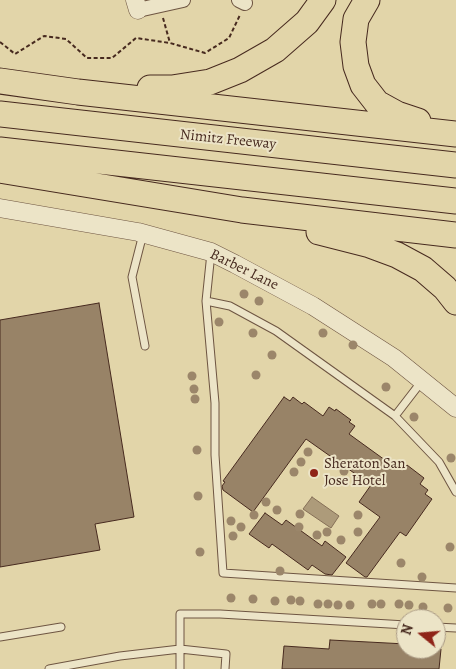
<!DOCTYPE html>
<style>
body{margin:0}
#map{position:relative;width:456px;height:669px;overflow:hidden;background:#e2d5a9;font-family:Alegreya,serif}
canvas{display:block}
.north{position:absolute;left:396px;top:609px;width:50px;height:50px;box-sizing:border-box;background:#ece4c7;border:1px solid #aa9a84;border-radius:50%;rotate:287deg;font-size:14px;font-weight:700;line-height:20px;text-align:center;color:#472a1f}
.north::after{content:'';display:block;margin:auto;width:18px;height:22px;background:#8f2418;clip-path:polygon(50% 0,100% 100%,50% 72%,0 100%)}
</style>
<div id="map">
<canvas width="456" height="669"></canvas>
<div class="north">N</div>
</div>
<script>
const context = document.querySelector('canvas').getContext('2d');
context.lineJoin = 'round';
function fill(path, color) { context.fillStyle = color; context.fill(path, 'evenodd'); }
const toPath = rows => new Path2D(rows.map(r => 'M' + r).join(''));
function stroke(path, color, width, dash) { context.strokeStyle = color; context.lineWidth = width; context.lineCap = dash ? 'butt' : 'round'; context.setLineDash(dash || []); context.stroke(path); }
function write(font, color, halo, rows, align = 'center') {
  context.font = font + ' Alegreya,serif'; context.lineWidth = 4; context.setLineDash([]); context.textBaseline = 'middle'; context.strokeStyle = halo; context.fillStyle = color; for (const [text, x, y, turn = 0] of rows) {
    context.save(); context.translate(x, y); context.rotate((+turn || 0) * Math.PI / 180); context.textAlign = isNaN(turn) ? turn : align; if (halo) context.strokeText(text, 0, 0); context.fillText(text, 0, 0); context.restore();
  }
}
const water = toPath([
 [312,497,339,516,331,528,303,509,312,497]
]);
fill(water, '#ad9b7a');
stroke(water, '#846e56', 1);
const building = toPath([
 [99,303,134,517,95,524,100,550,0,567,0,320,99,303],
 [284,397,290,401,293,397,302,404,304,402,323,416,329,407,335,411,336,409,351,420,349,422,355,426,349,434,396,468,398,465,404,469,407,465,424,478,420,484,428,490,425,494,432,499,406,536,400,532,367,577,365,577,346,563,380,517,359,502,371,485,306,439,253,512,223,490,222,486,225,482,223,481,284,397],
 [265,513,282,525,286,520,322,546,325,541,346,557,332,575,325,574,312,565,308,570,272,544,269,548,249,534,265,513],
 [330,640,406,644,406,649,441,649,439,669,282,669,284,646,329,649,330,640]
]);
fill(building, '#988367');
stroke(building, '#472a1f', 1);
const service = toPath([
 [143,234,132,277,145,346],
 [211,253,206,301,230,306,276,331,395,416,422,381],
 [206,301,215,403,215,455,223,573,456,588],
 [395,416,439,462,456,492],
 [436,627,456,628],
 [0,637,61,627],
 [49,669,120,656,180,649,226,654,225,669],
 [180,669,180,614,220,614,406,625]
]);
const minor = toPath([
 [239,0,245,3],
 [138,10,183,0]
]);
const tertiary = toPath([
 [135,0,138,10],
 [0,208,138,232,211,252,235,264,313,306,394,358,456,408]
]);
const motorway = toPath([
 [367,0,356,19,353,42,356,66,363,85,377,103,397,114,418,121],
 [0,81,78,92,456,134],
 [150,88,172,88,210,82,240,70,275,50,307,22,323,0],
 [0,114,456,165],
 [0,150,456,201],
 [0,170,242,210,456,235],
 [319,232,370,245,397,255,423,269,445,288,456,302]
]);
stroke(service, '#6e5542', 9);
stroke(minor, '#6e5542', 16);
stroke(tertiary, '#6e5542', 19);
stroke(motorway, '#472a1f', 27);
stroke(toPath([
 [163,18,170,43],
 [0,42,15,54,44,36,66,39,87,58,112,58,136,38,170,43,205,53,229,38,240,15]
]), '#472a1f', 2, [4, 2.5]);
stroke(service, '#ece4c7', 7);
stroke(minor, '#ece4c7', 14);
stroke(tertiary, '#ece4c7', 18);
stroke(motorway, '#e2d5a9', 25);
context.fillStyle = '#9b866a';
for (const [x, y] of [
 [244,294],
 [259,301],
 [219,322],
 [253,333],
 [323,333],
 [353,345],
 [272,355],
 [256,375],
 [192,376],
 [386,387],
 [194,389],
 [195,399],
 [414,417],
 [197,450],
 [308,452],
 [451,458],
 [301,462],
 [344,471],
 [294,472],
 [357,478],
 [198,496],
 [266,502],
 [277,510],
 [300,514],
 [254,515],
 [358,515],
 [231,521],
 [241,527],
 [299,527],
 [327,532],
 [358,532],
 [317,535],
 [233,536],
 [341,540],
 [450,547],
 [200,552],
 [401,563],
 [280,571],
 [422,577],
 [231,598],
 [253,599],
 [291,600],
 [275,601],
 [300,601],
 [318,604],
 [328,604],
 [372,604],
 [381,604],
 [399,604],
 [338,605],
 [350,605],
 [409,605],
 [423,607],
 [448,608]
]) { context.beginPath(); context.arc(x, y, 4.5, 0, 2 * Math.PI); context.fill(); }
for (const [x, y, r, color] of [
 [314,473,5,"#8f2418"]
]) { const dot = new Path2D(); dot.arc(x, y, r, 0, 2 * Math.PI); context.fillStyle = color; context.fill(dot); stroke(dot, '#ece4c7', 2); }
write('15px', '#472a1f', '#ece4c7', [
 ["Nimitz Freeway",228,140,6],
 ["Barber Lane",244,270,26]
]);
write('15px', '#472a1f', '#ece4c7', [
 ["Sheraton San",324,464],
 ["Jose Hotel",324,481]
], 'left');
</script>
